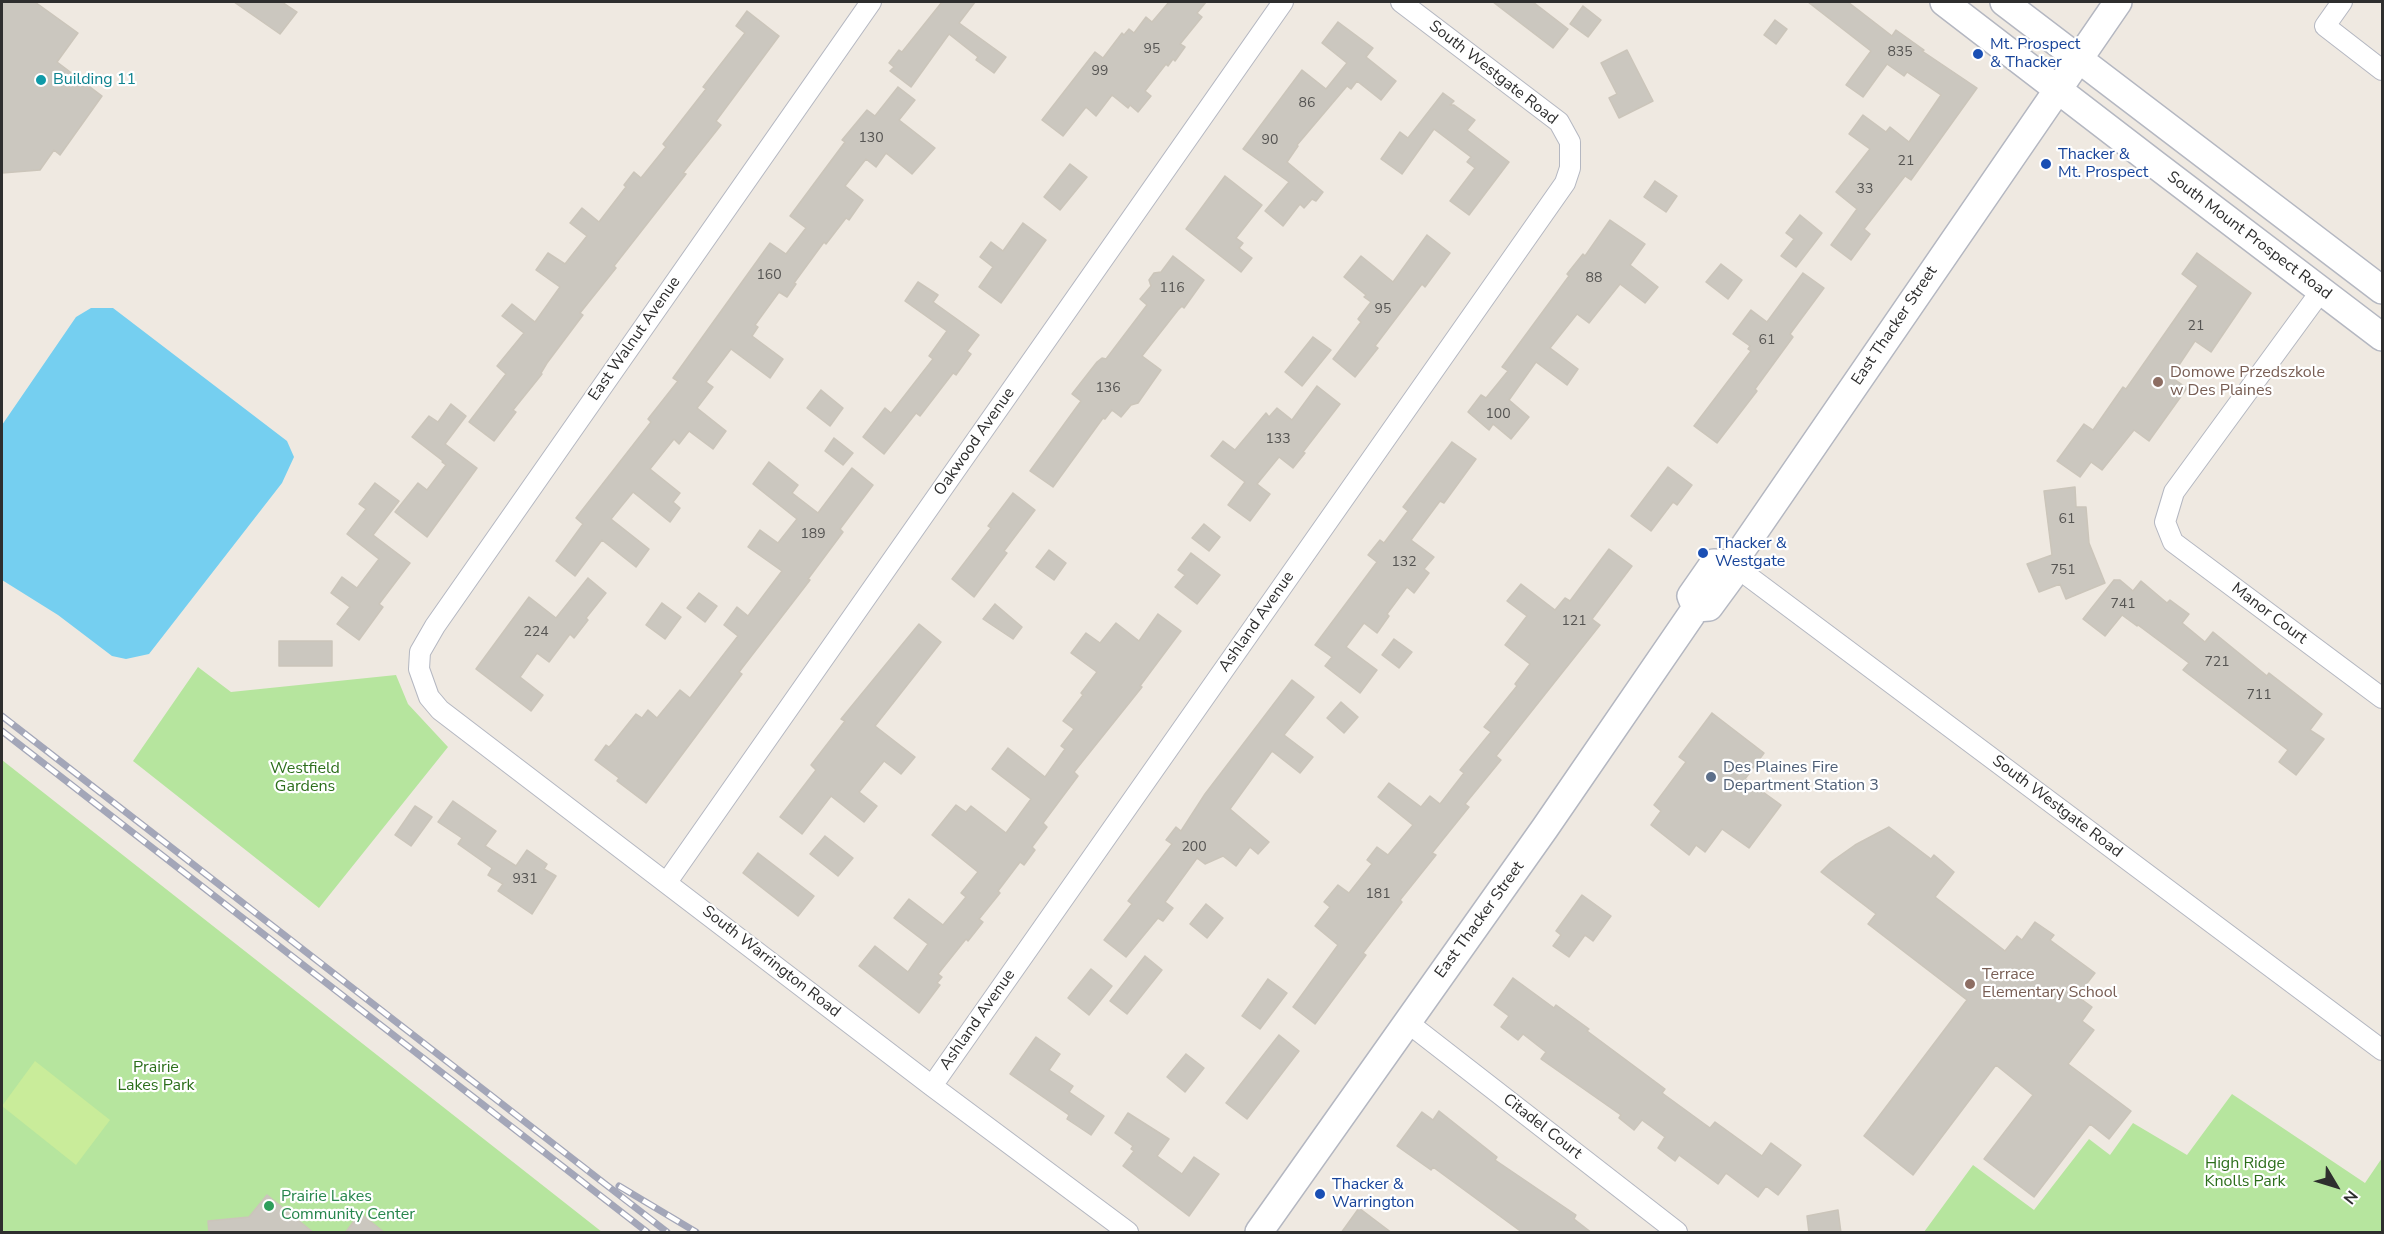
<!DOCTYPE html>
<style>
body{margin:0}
#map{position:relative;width:2384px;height:1234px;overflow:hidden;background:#efe9e1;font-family:"Nunito Sans",sans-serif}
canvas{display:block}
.frame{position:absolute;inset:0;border:3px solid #2e2e2e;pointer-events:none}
.north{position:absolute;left:2306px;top:1156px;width:60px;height:60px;-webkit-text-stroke:4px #fff;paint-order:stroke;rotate:128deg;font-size:16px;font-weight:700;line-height:24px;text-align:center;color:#2e2e2e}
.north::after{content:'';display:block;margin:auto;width:21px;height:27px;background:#2e2e2e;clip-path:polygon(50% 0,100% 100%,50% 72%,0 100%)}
</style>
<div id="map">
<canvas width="2384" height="1234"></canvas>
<div class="frame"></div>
<div class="north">N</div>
</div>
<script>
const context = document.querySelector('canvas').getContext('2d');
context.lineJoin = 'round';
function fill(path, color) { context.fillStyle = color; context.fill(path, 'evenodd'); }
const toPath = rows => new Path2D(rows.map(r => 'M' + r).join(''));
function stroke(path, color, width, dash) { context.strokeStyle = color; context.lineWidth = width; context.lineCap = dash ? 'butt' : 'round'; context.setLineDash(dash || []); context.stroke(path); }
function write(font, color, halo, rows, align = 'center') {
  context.font = font + ' "Nunito Sans",sans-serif'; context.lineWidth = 4.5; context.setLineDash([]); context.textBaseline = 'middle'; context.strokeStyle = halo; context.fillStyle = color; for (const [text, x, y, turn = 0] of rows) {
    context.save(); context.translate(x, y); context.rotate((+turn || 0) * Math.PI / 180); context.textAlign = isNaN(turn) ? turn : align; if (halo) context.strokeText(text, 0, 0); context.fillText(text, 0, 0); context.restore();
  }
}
fill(toPath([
 [198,667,231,692,396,675,408,704,448,747,319,908,133,761],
 [2,760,602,1232,2,1232],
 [2232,1094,2365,1183,2382,1158,2382,1232,1924,1232,1973,1165,2034,1210,2089,1139,2110,1155,2133,1123,2187,1155]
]), '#b6e59e');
fill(toPath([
 [35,1061,110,1120,76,1165,2,1106]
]), '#c9ec9a');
fill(toPath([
 [91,308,113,308,287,441,294,457,282,483,149,654,126,659,112,656,58,615,2,580,2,425,76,317]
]), '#75cff0');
const building = toPath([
 [2,2,35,2,78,33,57,62,102,96,60,155,54,150,40,170,2,173,2,2],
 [234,2,282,2,297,12,280,34,234,2],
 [942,2,975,2,959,23,1006,57,994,73,976,60,978,57,949,34,911,87,890,71,894,67,889,63,899,50,902,52,942,2],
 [1169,2,1206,2,1197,13,1202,17,1180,44,1185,47,1175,61,1173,59,1168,66,1166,64,1145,91,1151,96,1138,112,1130,105,1128,108,1112,95,1096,116,1086,107,1063,136,1042,120,1095,52,1103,58,1122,33,1124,35,1129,29,1134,33,1146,17,1152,22,1169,2],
 [1493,2,1533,2,1568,29,1553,48,1493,2],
 [1808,2,1848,2,1892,36,1896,30,1924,50,1922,51,1977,88,1911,180,1905,176,1864,229,1870,234,1851,260,1831,245,1857,209,1836,192,1870,149,1849,134,1863,115,1886,132,1890,127,1909,142,1941,95,1907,72,1904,76,1887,64,1863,97,1846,85,1871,51,1808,2],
 [1583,6,1601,20,1588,37,1570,24,1583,6],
 [747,11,779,36,716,121,721,125,683,173,686,174,614,266,616,268,580,313,583,315,547,363,541,373,542,374,513,410,516,412,494,441,469,422,506,374,497,366,524,333,502,316,512,304,535,322,560,287,536,270,548,253,565,264,587,236,570,223,582,208,599,222,626,187,624,185,634,172,641,178,666,147,663,144,706,89,703,87,745,33,736,26,747,11],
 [1775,20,1787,29,1776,44,1764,35,1775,20],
 [1338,22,1373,48,1366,57,1396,81,1381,100,1357,81,1351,89,1347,86,1297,145,1298,146,1287,162,1323,192,1316,201,1312,199,1304,208,1300,204,1283,226,1265,211,1289,182,1243,149,1302,70,1326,89,1347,63,1322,43,1338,22],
 [1627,50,1653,101,1619,118,1609,98,1617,94,1601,63,1627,50],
 [898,87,915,100,899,120,935,148,912,174,886,153,876,167,866,159,845,186,863,200,849,220,846,218,826,244,824,242,794,283,796,284,787,297,779,292,755,325,758,327,752,336,783,359,770,378,731,349,706,382,713,387,697,408,726,431,713,449,689,431,679,444,674,439,650,469,680,493,673,502,680,508,670,522,633,492,611,519,649,549,636,567,602,540,575,576,556,561,583,524,576,518,651,422,648,419,678,381,673,378,770,243,786,254,806,228,790,216,845,142,842,140,867,110,875,116,898,87],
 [1443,93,1454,101,1450,105,1454,105,1475,120,1467,130,1509,162,1469,215,1450,201,1475,168,1467,162,1471,157,1434,129,1402,174,1381,159,1400,132,1408,138,1443,93],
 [1070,164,1087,177,1060,210,1044,197,1070,164],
 [1225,176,1262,205,1236,238,1243,243,1239,248,1252,258,1241,272,1186,229,1225,176],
 [1655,181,1677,196,1666,212,1644,197,1655,181],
 [1800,215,1822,233,1796,267,1781,256,1794,239,1786,233,1800,215],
 [1610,220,1645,244,1630,265,1658,287,1645,303,1620,284,1589,323,1577,314,1550,348,1578,369,1567,385,1536,362,1509,400,1529,417,1511,439,1493,424,1489,430,1468,412,1481,395,1486,398,1508,371,1502,367,1569,276,1567,274,1583,254,1585,256,1610,220],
 [1023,223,1046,240,1001,303,979,287,993,267,980,257,991,242,1003,251,1023,223],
 [1427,235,1450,253,1425,287,1422,284,1375,346,1378,348,1355,377,1333,359,1361,322,1358,319,1371,302,1364,297,1366,295,1344,277,1361,256,1393,282,1427,235],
 [2197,253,2251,293,2211,352,2195,341,2171,377,2187,388,2149,441,2134,430,2102,470,2091,462,2080,477,2057,461,2084,424,2093,430,2123,387,2126,389,2198,286,2182,274,2197,253],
 [1173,256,1204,280,1184,308,1182,306,1178,310,1142,356,1161,370,1138,403,1131,405,1121,417,1112,410,1105,419,1103,418,1053,487,1030,471,1081,401,1072,394,1097,362,1102,358,1106,359,1147,305,1140,299,1151,286,1149,280,1154,273,1161,272,1173,256],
 [1721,264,1742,280,1728,299,1706,282,1721,264],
 [1803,273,1824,288,1790,334,1793,337,1755,389,1757,391,1717,443,1694,426,1751,351,1748,349,1750,346,1733,334,1751,310,1767,322,1803,273],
 [918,282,938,295,933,302,979,335,967,351,971,354,956,375,953,373,920,416,916,413,884,454,863,437,885,408,891,413,933,359,929,356,947,331,905,301,918,282],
 [1313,337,1331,350,1302,386,1285,372,1313,337],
 [1317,386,1340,404,1303,452,1305,453,1293,468,1279,457,1257,484,1270,494,1250,521,1228,505,1245,482,1211,456,1223,441,1235,450,1266,413,1269,417,1277,408,1292,420,1317,386],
 [821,390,843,408,830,426,807,408,821,390],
 [451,404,466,416,445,444,477,468,427,537,395,512,418,483,427,490,446,465,442,462,443,461,412,437,429,416,438,422,451,404],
 [834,438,853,453,843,465,825,451,834,438],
 [1452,442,1476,459,1444,503,1440,501,1411,540,1434,557,1424,569,1429,573,1414,593,1407,587,1387,614,1389,616,1377,633,1364,623,1346,647,1377,670,1360,693,1325,666,1332,657,1315,645,1377,562,1368,555,1380,540,1384,543,1408,511,1403,507,1452,442],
 [769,462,798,485,792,493,818,513,852,468,873,485,840,529,843,532,808,579,810,580,739,672,742,674,646,803,617,781,619,778,595,760,606,745,609,747,612,744,636,714,642,718,648,710,657,718,680,690,690,698,738,636,724,625,737,607,748,616,782,571,748,547,760,530,778,543,797,519,753,484,769,462],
 [1668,467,1692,485,1677,505,1673,502,1651,531,1631,516,1668,467],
 [375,483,399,501,373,535,410,563,379,604,383,607,359,640,337,624,350,607,331,593,342,577,357,588,379,559,347,534,366,509,359,504,375,483],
 [2075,487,2076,507,2086,507,2089,543,2105,583,2066,599,2060,584,2039,592,2027,564,2052,555,2044,491,2075,487],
 [1013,493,1035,510,1004,551,1007,553,974,597,952,579,991,528,988,526,1013,493],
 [1204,524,1220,537,1209,551,1192,538,1204,524],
 [1609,549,1632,566,1592,619,1600,625,1496,756,1501,760,1465,804,1469,807,1432,853,1436,855,1400,900,1402,902,1363,953,1366,955,1315,1024,1293,1007,1338,945,1315,926,1330,907,1324,902,1338,885,1349,893,1372,864,1367,860,1377,847,1388,855,1413,825,1378,797,1389,783,1421,807,1430,796,1440,804,1464,773,1460,770,1491,732,1484,727,1517,686,1515,684,1530,664,1505,645,1527,616,1507,601,1521,584,1555,610,1565,598,1570,601,1609,549],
 [1049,550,1066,563,1054,580,1036,567,1049,550],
 [1191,553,1220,575,1197,604,1175,587,1185,575,1178,570,1191,553],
 [588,578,606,593,586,618,588,620,574,638,570,634,549,662,537,653,520,677,543,695,531,711,476,669,529,597,556,618,588,578],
 [2114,580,2120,580,2133,591,2141,581,2167,603,2170,600,2189,614,2182,623,2205,642,2213,632,2267,676,2269,673,2322,714,2310,730,2324,739,2296,775,2279,762,2288,750,2183,670,2189,663,2138,625,2137,626,2122,615,2105,636,2083,619,2114,580],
 [699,593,717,606,705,622,687,608,699,593],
 [662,603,681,617,665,639,646,625,662,603],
 [995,604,1022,627,1013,639,983,619,995,604],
 [1158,614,1181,631,1140,686,1142,687,1074,772,1078,776,1043,823,1047,827,1032,847,1035,850,1024,865,1020,862,998,891,1000,893,979,919,983,922,968,941,966,939,938,974,942,977,937,983,940,985,919,1013,859,966,875,946,908,972,928,944,894,918,909,899,943,925,966,897,961,893,978,872,932,835,956,805,966,812,971,806,1006,833,1031,799,992,769,1008,748,1045,777,1065,749,1061,746,1074,729,1063,721,1083,695,1081,693,1097,672,1071,653,1086,633,1100,643,1116,623,1139,641,1158,614],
 [919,624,941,642,875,726,915,757,901,774,884,761,859,792,877,806,864,822,831,796,802,834,780,817,816,770,811,765,845,721,841,719,919,624],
 [1394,639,1412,652,1399,668,1382,655,1394,639],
 [279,641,332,641,332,666,279,666,279,641],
 [1292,680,1314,697,1284,735,1313,757,1300,773,1272,751,1230,809,1269,842,1258,854,1250,847,1236,866,1223,856,1205,864,1197,858,1165,902,1173,908,1163,921,1158,918,1126,957,1104,940,1132,904,1128,901,1172,844,1166,840,1176,827,1181,831,1205,794,1292,680],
 [1341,702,1358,717,1344,733,1327,718,1341,702],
 [1712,713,1764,753,1745,779,1781,805,1749,848,1722,829,1705,852,1696,845,1689,855,1651,825,1661,811,1654,805,1686,762,1679,757,1712,713],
 [453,801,496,831,485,846,516,866,527,850,547,864,544,869,556,876,532,914,498,891,503,884,488,875,492,868,458,844,462,838,438,822,453,801],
 [415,806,432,817,411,846,395,835,415,806],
 [1889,827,1931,859,1934,855,1954,872,1935,897,2005,951,2017,936,2022,940,2035,922,2054,935,2050,940,2095,973,2077,996,2092,1007,2082,1021,2094,1030,2068,1064,2131,1111,2109,1139,2090,1124,2034,1197,1984,1159,2033,1095,1996,1065,1913,1175,1864,1136,1967,1000,1868,924,1876,914,1821,872,1831,862,1855,845,1889,827],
 [825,836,853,858,838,876,810,854,825,836],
 [758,853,814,896,798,916,743,873,758,853],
 [1582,895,1611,916,1593,941,1585,935,1569,957,1553,946,1561,935,1556,931,1582,895],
 [1206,904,1223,918,1207,938,1190,924,1206,904],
 [1145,956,1162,970,1127,1014,1110,1001,1145,956],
 [1091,969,1112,986,1089,1015,1068,998,1091,969],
 [1513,978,1554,1008,1556,1005,1589,1029,1587,1031,1665,1089,1662,1093,1710,1128,1715,1122,1762,1156,1771,1143,1801,1165,1778,1195,1766,1186,1758,1197,1726,1173,1718,1184,1679,1155,1675,1161,1658,1148,1665,1137,1642,1120,1634,1130,1619,1118,1621,1115,1541,1059,1546,1052,1523,1034,1518,1040,1501,1027,1509,1016,1494,1005,1513,978],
 [1268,979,1287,993,1260,1029,1242,1016,1268,979],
 [1279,1035,1299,1051,1247,1119,1226,1103,1279,1035],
 [1036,1037,1060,1054,1049,1070,1073,1086,1069,1092,1104,1116,1091,1135,1067,1119,1069,1115,1010,1074,1036,1037],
 [1186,1054,1204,1068,1185,1092,1167,1077,1186,1054],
 [1439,1111,1497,1157,1495,1160,1576,1215,1574,1219,1592,1233,1523,1233,1433,1167,1431,1170,1397,1146,1422,1112,1433,1120,1439,1111],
 [1128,1113,1169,1139,1157,1156,1182,1174,1194,1157,1219,1174,1189,1216,1123,1166,1134,1151,1131,1149,1133,1146,1115,1133,1128,1113],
 [267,1195,314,1233,209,1233,208,1221,249,1217,267,1195],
 [1359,1208,1392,1233,1341,1233,1359,1208],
 [1838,1210,1841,1233,1809,1233,1807,1216,1838,1210],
 [360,1213,385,1233,345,1233,360,1213]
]);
fill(building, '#cbc7bf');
stroke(building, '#cbc5ba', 1.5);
const minor = toPath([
 [871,2,435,626,420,652,419,669,429,697,440,710,932,1086,1128,1232],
 [2342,2,2325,26,2382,70],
 [2321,291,2174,492,2165,522,2173,542,2382,698],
 [1732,564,2382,1050],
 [667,882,1283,2],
 [1407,1022,1677,1232],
 [932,1086,1565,183,1570,168,1570,142,1559,122,1401,2]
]);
const secondary = toPath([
 [1944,2,2156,165,2382,337],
 [2004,2,2382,290],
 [1696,608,1709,607,1731,577,1732,564,2118,2],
 [1696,608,1691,596,1714,563,1732,564],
 [1259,1232,1545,828,1696,608]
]);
stroke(minor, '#b4b7c1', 22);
stroke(secondary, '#b4b7c1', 30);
stroke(minor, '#fff', 20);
stroke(secondary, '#fff', 27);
const rail = toPath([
 [2,716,667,1232],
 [2,731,647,1232],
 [619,1186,696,1232]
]);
stroke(rail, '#a3a6b8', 7);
stroke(rail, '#fff', 4.5, [14]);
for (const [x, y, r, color] of [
 [1978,54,6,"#1a4fb4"],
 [41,80,6,"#0f9aa8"],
 [2046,164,6,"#1a4fb4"],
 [2158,382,6,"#8d6e63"],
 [1703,553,6,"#1a4fb4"],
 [1711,777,6,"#5c6f8a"],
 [1970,984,6,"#8d6e63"],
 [1320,1194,6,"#1a4fb4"],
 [269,1206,6,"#2e9e5b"]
]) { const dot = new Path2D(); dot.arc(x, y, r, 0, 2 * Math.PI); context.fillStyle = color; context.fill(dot); stroke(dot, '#fff', 2); }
write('14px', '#555452', null, [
 ["95",1152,50],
 ["835",1900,53],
 ["99",1100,72],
 ["86",1307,104],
 ["130",871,139],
 ["90",1270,141],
 ["21",1906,162],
 ["33",1865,190],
 ["160",769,276],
 ["88",1594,279],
 ["116",1172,289],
 ["95",1383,310],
 ["21",2196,327],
 ["61",1767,341],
 ["136",1108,389],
 ["100",1498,415],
 ["133",1278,440],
 ["61",2067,520],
 ["189",813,535],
 ["132",1404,563],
 ["751",2063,571],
 ["741",2123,605],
 ["121",1574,622],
 ["224",536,633],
 ["721",2217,663],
 ["711",2259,696],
 ["200",1194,848],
 ["931",525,880],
 ["181",1378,895]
]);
write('16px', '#164399', '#fff', [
 ["Mt. Prospect",1990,45],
 ["& Thacker",1990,63],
 ["Thacker &",2058,155],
 ["Mt. Prospect",2058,173],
 ["Thacker &",1715,544],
 ["Westgate",1715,562],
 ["Thacker &",1332,1185],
 ["Warrington",1332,1203]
], 'left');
write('16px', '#2e2e2e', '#fff', [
 ["South Westgate Road",1493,73,38],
 ["South Mount Prospect Road",2249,236,37],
 ["East Thacker Street",1895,326,-56],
 ["East Walnut Avenue",635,339,-55],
 ["Oakwood Avenue",975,442,-55],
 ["Manor Court",2269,614,37],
 ["Ashland Avenue",1257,622,-55],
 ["South Westgate Road",2057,807,37],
 ["East Thacker Street",1480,920,-54],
 ["South Warrington Road",771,962,38],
 ["Ashland Avenue",978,1020,-55],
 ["Citadel Court",1542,1127,38]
]);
write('16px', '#0d838f', '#fff', [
 ["Building 11",53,80]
], 'left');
write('16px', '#785e54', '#fff', [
 ["Domowe Przedszkole",2170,373],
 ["w Des Plaines",2170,391],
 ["Terrace",1982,975],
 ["Elementary School",1982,993]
], 'left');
write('16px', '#4e5e75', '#fff', [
 ["Des Plaines Fire",1723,768],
 ["Department Station 3",1723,786]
], 'left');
write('16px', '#2c6e1b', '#fff', [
 ["Westfield",305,769],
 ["Gardens",305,787],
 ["Prairie",156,1068],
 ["Lakes Park",156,1086],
 ["High Ridge",2245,1164],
 ["Knolls Park",2245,1182]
]);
write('16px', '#27864d', '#fff', [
 ["Prairie Lakes",281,1197],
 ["Community Center",281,1215]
], 'left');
</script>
